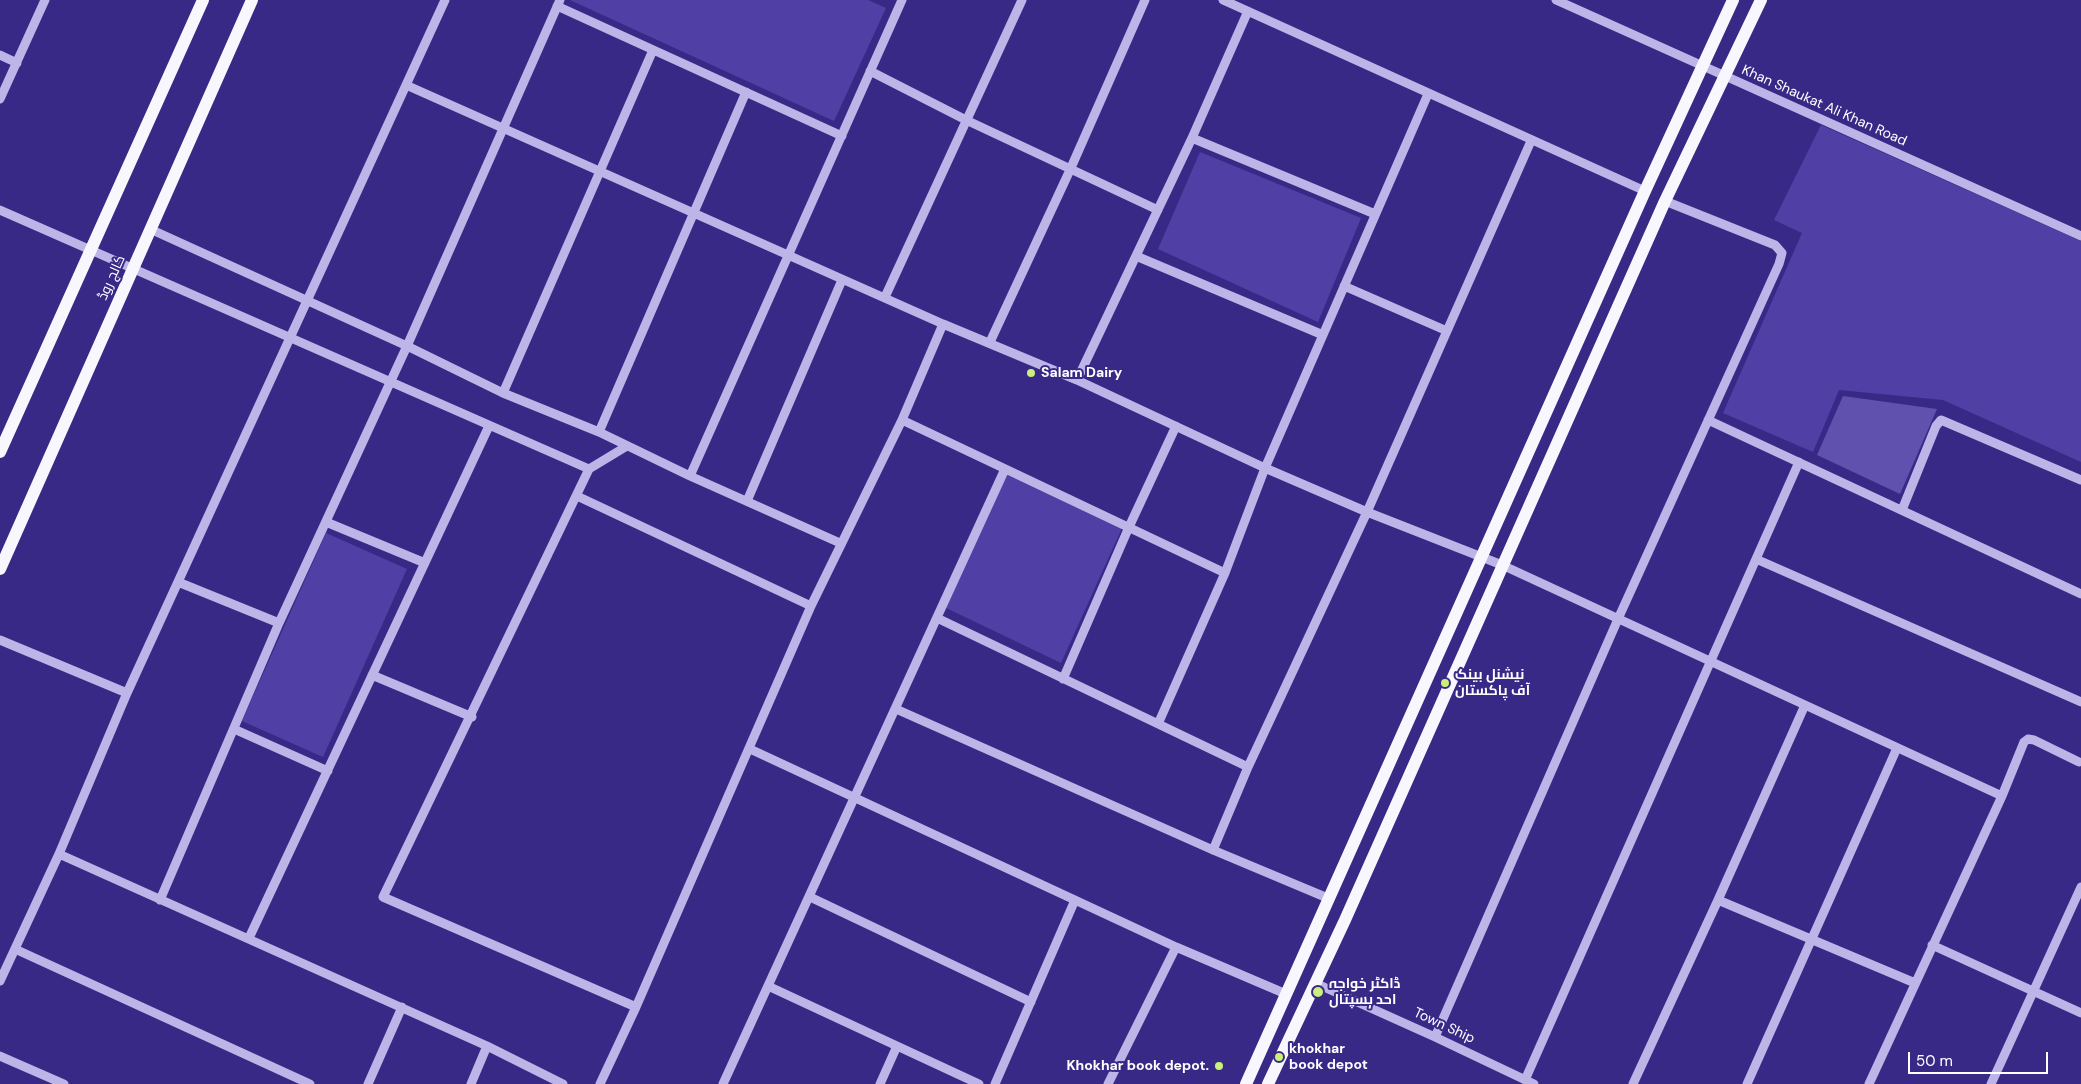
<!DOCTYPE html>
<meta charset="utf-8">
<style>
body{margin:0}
#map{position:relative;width:2081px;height:1084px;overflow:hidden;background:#392987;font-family:"DM Sans",sans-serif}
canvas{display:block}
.scale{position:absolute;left:1908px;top:1052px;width:140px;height:22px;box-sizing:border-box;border:2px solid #fff;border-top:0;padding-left:6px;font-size:15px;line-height:18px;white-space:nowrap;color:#fff;-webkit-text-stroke:4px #392987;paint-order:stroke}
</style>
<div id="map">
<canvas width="2081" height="1084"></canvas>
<div class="scale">50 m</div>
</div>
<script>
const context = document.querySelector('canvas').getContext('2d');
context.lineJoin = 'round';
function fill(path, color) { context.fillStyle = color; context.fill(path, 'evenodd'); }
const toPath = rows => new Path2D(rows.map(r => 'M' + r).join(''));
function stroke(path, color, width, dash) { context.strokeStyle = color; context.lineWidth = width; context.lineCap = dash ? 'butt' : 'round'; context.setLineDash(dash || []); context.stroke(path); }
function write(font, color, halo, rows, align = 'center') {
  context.font = font + ' "DM Sans",Cairo,sans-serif'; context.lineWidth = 4; context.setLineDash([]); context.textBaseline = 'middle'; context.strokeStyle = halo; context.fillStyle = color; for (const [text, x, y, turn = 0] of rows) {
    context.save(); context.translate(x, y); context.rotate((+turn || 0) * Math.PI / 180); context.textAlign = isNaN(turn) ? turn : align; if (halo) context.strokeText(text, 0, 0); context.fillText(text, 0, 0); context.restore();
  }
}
fill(toPath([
 [570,0,868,0,886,8,834,121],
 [1821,125,2081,241,2081,462,1943,400,1839,390,1813,452,1723,413,1802,233,1774,220],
 [1200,152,1361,218,1318,322,1158,249],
 [1007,475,1122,528,1061,663,944,607],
 [326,533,407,569,323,757,242,721]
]), '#5040a5');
fill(toPath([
 [1843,396,1937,409,1900,494,1817,455]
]), '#6051ae');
stroke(toPath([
 [1223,0,1645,191],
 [1556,0,2081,236],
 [557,6,842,136],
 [0,55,17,63],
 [870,71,966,120,1158,210],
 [406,85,943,324],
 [0,99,45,0],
 [1192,138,1375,214],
 [0,210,589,469],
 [150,229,407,346,503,393,599,432,690,476,840,543],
 [1136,256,1323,335],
 [1344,286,1447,331],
 [885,297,1022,0],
 [990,342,1070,170,1145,0],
 [1077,380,1192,138,1248,11],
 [503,393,653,50],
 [902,420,1225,573,1265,468,1428,94],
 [1708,420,2081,594],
 [599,432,746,92],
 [627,446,589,469,383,897,636,1007],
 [690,476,902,0],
 [577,496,811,606],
 [747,501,842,280],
 [1902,510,1936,426,1941,420,2081,480],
 [326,522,425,563],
 [1756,559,2081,702],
 [178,582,279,623],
 [937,618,1248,767,1367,512,1531,141],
 [0,640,127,693],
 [372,675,472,717],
 [1063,679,1129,527,1176,426],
 [896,709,1213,850,1330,899],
 [1158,724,1225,573],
 [234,729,328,771],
 [750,749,1176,947,1286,994],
 [2002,796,2024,742,2028,739,2034,740,2079,762],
 [1213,850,1248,767],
 [59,854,487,1046,563,1084],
 [810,897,1031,1002],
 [160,900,279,623,407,346,560,0],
 [1718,900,1915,983],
 [249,938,489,426],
 [1932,945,2081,1013],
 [15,949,310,1084],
 [0,981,59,854,127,693,445,0],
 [1315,983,1435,1037,1534,1084],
 [768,986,897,1046],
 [1435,1037,1618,619,1779,264,1782,253,1775,245,1665,201],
 [0,1056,64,1084],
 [1525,1080,1799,462],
 [368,1084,402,1007],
 [471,1084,487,1046],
 [600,1084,636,1007,811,606,902,420,943,324,1077,380,1265,468,1367,512,1502,565,2002,796,1869,1084],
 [723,1084,1005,469],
 [880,1084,897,1046,979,1084],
 [995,1084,1075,900],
 [1108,1084,1176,947],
 [1633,1084,1718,900,1805,705],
 [1747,1084,1897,748],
 [1991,1084,2081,887]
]), '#bdb5e8', 9);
stroke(toPath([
 [0,452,203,0],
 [0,569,252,0],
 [1246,1084,1645,191,1733,0],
 [1268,1084,1345,920,1665,201,1761,0]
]), '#f8f7fe', 12);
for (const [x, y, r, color] of [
 [1031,373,5,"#caf07b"],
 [1445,683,5,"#caf07b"],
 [1318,992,6,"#caf07b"],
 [1279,1057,5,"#caf07b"],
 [1219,1066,5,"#caf07b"]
]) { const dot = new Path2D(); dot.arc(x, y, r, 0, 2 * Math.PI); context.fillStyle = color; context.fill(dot); stroke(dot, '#392987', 2); }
write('14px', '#fff', '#392987', [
 ["Khan Shaukat Ali Khan Road",1824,106,24],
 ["کالج روڈ",112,278,-66],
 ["Town Ship",1444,1026,25]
]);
write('bold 14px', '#fff', '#392987', [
 ["Salam Dairy",1041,373],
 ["نیشنل بینک",1455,675],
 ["آف پاکستان",1455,691],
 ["ڈاکٹر خواجہ",1329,984],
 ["احد ہسپتال",1329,1000],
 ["khokhar",1289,1049],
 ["book depot",1289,1065],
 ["Khokhar book depot.",1209,1066,"right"]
], 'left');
</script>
